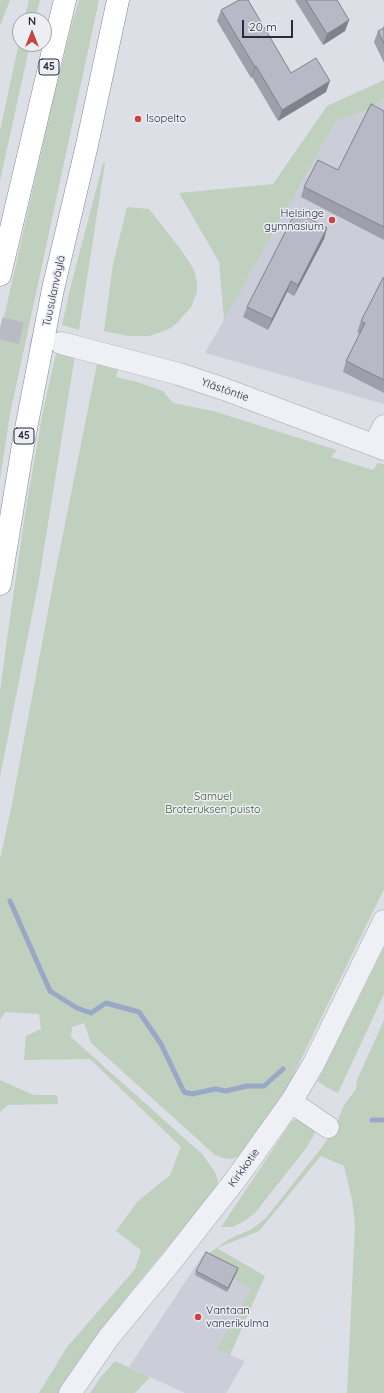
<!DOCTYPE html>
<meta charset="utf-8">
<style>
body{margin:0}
#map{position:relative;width:384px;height:1393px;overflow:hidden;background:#dcdfe6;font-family:Quicksand,sans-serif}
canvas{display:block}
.north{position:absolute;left:12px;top:12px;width:40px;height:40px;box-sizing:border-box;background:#eceef4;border:1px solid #9da0aa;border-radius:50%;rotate:0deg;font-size:11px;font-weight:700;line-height:16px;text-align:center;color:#272b3c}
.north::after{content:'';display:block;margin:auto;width:14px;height:18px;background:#c94345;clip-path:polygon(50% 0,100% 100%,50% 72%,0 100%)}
.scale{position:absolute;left:242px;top:20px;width:51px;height:18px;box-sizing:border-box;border:2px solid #272b3c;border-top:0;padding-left:5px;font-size:12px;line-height:14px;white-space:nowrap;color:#272b3c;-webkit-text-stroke:3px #eceef4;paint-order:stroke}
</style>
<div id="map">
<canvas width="384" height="1393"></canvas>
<div class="north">N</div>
<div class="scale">20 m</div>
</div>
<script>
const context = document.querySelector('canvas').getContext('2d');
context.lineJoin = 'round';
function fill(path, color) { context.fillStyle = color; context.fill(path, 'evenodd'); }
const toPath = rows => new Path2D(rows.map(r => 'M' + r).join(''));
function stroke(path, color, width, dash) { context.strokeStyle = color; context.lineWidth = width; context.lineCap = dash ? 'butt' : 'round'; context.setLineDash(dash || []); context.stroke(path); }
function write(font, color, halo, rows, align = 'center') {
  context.font = font + ' Quicksand,sans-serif'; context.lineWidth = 3; context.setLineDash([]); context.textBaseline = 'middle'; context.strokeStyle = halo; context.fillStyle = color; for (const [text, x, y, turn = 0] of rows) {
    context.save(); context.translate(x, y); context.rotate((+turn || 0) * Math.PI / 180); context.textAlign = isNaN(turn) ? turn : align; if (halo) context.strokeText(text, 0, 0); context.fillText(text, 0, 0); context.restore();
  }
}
fill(toPath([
 [384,97,384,404,205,353,337,120,371,109],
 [203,1255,237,1272,234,1279,251,1289,216,1349,245,1361,226,1393,185,1393,129,1367]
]), '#cbced8');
fill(toPath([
 [0,0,10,0,0,26],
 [29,0,40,0,35,20,24,20],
 [79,0,99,0,10,414,0,480,0,335,52,105,72,24],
 [20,38,20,44,30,44,0,181,0,131],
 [384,80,384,97,371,109,337,120,224,320,219,262,179,193,273,184,327,106],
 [103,163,105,163,79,330,62,325,71,285],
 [127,207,149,209,182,251,194,270,197,282,197,292,191,307,177,323,171,328,150,336,128,336,104,331,113,264],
 [57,349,75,355,39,580,0,777,0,692,8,632,26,507,43,411],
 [97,364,118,370,116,377,137,382,163,391,173,403,213,411,337,450,331,457,373,470,378,463,384,464,384,889,286,1090,242,1155,231,1159,223,1158,215,1155,91,1043,84,1023,72,1027,71,1037,202,1154,215,1172,218,1181,215,1190,132,1290,74,1368,58,1393,39,1393,67,1347,135,1269,141,1250,116,1231,138,1201,170,1175,181,1147,90,1059,24,1060,26,1036,41,1029,39,1014,5,1012,0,1020,0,859,11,809,54,579],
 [384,948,384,994,338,1093,326,1087,318,1081],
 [384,1020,384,1393,347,1393,355,1225,352,1199,344,1166,321,1156,259,1231,217,1248,265,1276,230,1355,216,1349,251,1289,233,1279,237,1273,205,1256,229,1239,252,1229,266,1218,325,1143,335,1127,344,1105,356,1089,357,1080],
 [0,1080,34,1095,57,1095,58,1104,8,1105,0,1112],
 [299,1119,314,1130,314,1135,307,1147,255,1213,246,1220,233,1227,221,1227,292,1121],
 [115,1361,150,1377,135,1393,90,1393,100,1378]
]), '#c0d0be');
stroke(toPath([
 [10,901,50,991,77,1008,91,1013,106,1003,139,1012,161,1044,184,1092,192,1094,215,1089,226,1091,247,1086,264,1086,283,1069],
 [372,1120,384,1120]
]), '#98a8c6', 5);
stroke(toPath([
 [0,328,61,343]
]), '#b8bbc4', 22, [22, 11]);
const minor = toPath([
 [61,343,179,374,224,389,384,449],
 [375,444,384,426],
 [291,1102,328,1127],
 [70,1393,109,1337,170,1263,236,1179,291,1102,313,1065,384,921]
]);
const highway = toPath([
 [0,275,65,0],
 [0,584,24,439,53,289,87,145,118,0]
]);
stroke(minor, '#a2a5b0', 23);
stroke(highway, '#848a9c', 23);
stroke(minor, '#eff0f5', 22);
stroke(highway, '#fff', 22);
fill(toPath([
 [295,0,337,0,349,20,345,31,323,45],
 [221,10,291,73,326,92,278,121,252,77,251,78,217,21],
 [384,25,384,63,374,42,378,31,383,29],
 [384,111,384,240,301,197,304,187,338,170],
 [327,228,324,239,294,296,287,292,268,330,243,317,247,307],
 [384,278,384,393,343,372,346,361,360,334,357,332,361,321],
 [238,1268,227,1292,195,1275,196,1271]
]), '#9da0aa');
fill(toPath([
 [349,20,345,31,323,45,327,34],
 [256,66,252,77,251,78,255,67],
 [330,81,326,92,278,121,282,110],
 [327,228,324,239,294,296,298,285],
 [291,281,287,292,268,330,272,319],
 [238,1268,237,1272,227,1292,228,1288]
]), '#80828b');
const building = toPath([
 [239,0,248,0,291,73,316,58,330,81,282,110,256,66,255,67,221,10,239,0],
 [306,0,337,0,349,20,327,34,306,0],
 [384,28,384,44,378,31,384,28],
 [371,104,384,111,384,227,304,187,318,160,338,170,371,104],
 [296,211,327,228,298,285,291,281,272,319,247,307,296,211],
 [383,278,384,278,384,380,346,361,365,323,361,321,383,278],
 [206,1252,238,1268,228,1288,196,1271,206,1252]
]);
fill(building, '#b7bac6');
stroke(building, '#80828b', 1);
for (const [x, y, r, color] of [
 [138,119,4,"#c94345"],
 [332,220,4,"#c94345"],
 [198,1317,4,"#c94345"]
]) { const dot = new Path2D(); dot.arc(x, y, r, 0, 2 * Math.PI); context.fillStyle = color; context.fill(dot); stroke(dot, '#eceef4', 1.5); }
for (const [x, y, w] of [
 [49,67,20],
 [24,436,20]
]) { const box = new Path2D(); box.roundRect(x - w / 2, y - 8, w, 16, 3); context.fillStyle = '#eceef4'; context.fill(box); stroke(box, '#272b3c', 1); }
write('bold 10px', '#272b3c', null, [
 ["45",49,67],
 ["45",24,436]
]);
write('11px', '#272b3c', '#eceef4', [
 ["Isopelto",146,119],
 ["Helsinge",324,214,"right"],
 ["gymnasium",324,227,"right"],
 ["Vantaan",206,1311],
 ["vanerikulma",206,1324]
], 'left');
write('11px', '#272b3c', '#eceef4', [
 ["Tuusulanväylä",54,291,-78],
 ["Ylästöntie",225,390,19],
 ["Kirkkotie",244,1168,-54]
]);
write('11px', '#365734', '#eceef4', [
 ["Samuel",213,797],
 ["Broteruksen puisto",213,810]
]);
</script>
